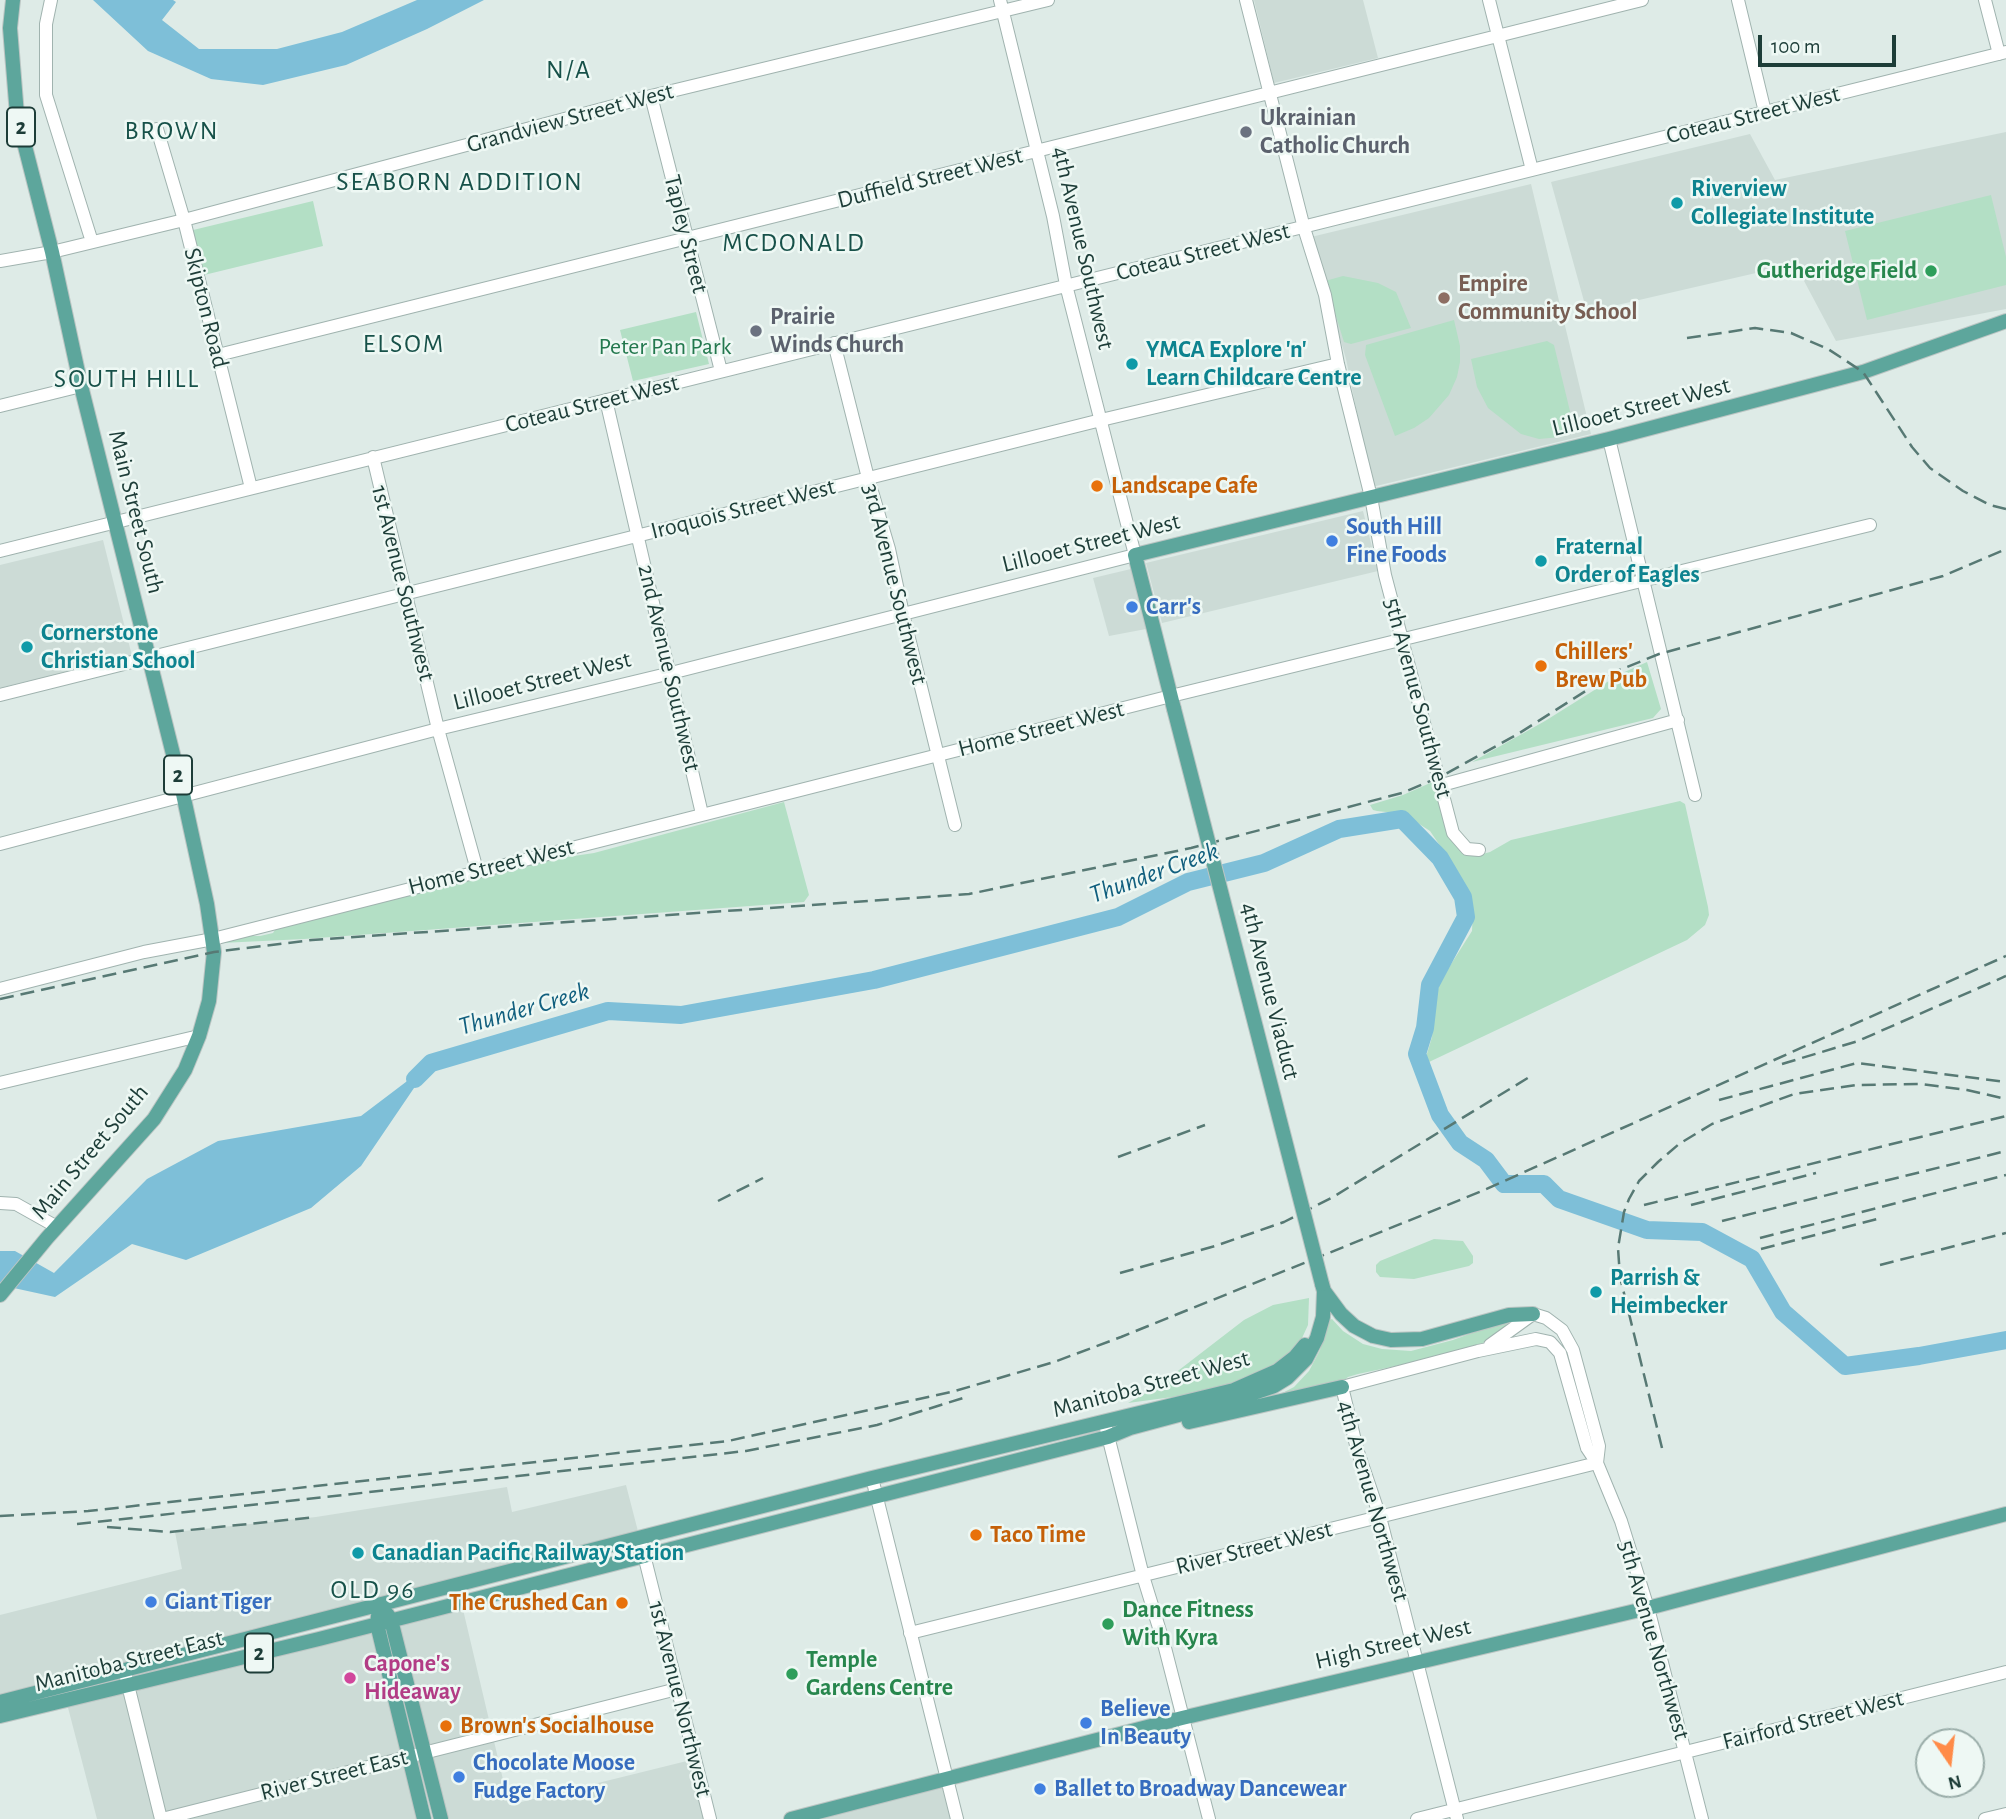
<!DOCTYPE html>
<style>
body{margin:0}
#map{position:relative;width:2006px;height:1819px;overflow:hidden;background:#deebe7;font-family:"Alegreya Sans",sans-serif}
canvas{display:block}
.north{position:absolute;left:1915px;top:1728px;width:70px;height:70px;box-sizing:border-box;background:#eef8f4;border:2px solid #9aada9;border-radius:50%;rotate:166deg;font-size:19px;font-weight:700;line-height:28px;text-align:center;color:#1d3d38}
.north::after{content:'';display:block;margin:auto;width:24px;height:32px;background:#ff8b48;clip-path:polygon(50% 0,100% 100%,50% 72%,0 100%)}
.scale{position:absolute;left:1758px;top:35px;width:138px;height:32px;box-sizing:border-box;border:4px solid #1d3d38;border-top:0;padding-left:9px;font-size:21px;line-height:24px;white-space:nowrap;color:#1d3d38;-webkit-text-stroke:5px #eef8f4;paint-order:stroke}
</style>
<div id="map">
<canvas width="2006" height="1819"></canvas>
<div class="north">N</div>
<div class="scale">100 m</div>
</div>
<script>
const context = document.querySelector('canvas').getContext('2d');
context.lineJoin = 'round';
function fill(path, color) { context.fillStyle = color; context.fill(path, 'evenodd'); }
const toPath = rows => new Path2D(rows.map(r => 'M' + r).join(''));
function stroke(path, color, width, dash) { context.strokeStyle = color; context.lineWidth = width; context.lineCap = dash ? 'butt' : 'round'; context.setLineDash(dash || []); context.stroke(path); }
function write(font, color, halo, rows, align = 'center') {
  context.font = font + ' "Alegreya Sans",sans-serif'; context.lineWidth = 5; context.setLineDash([]); context.textBaseline = 'middle'; context.strokeStyle = halo; context.fillStyle = color; for (const [text, x, y, turn = 0] of rows) {
    context.save(); context.translate(x, y); context.rotate((+turn || 0) * Math.PI / 180); context.textAlign = isNaN(turn) ? turn : align; if (halo) context.strokeText(text, 0, 0); context.fillText(text, 0, 0); context.restore();
  }
}
fill(toPath([
 [1254,0,1363,0,1378,58,1274,83],
 [2006,132,2006,309,1836,341,1795,264,1587,312,1551,182,1750,134,1775,180],
 [1531,184,1591,434,1372,487,1346,359,1311,237],
 [1363,511,1378,571,1162,623,1146,563],
 [103,540,132,656,0,688,0,565],
 [1131,569,1146,629,1109,636,1093,578],
 [626,1485,640,1539,0,1702,0,1615,182,1569,175,1532,316,1517,507,1487,512,1512],
 [461,1601,509,1805,695,1759,710,1819,441,1819,391,1620],
 [377,1624,424,1819,97,1819,66,1700],
 [947,1780,957,1819,791,1819]
]), '#ccdbd6');
fill(toPath([
 [1991,195,2006,257,2006,285,1867,320,1845,231],
 [313,201,323,246,200,276,189,231],
 [1343,276,1378,283,1396,292,1411,328,1351,344,1344,342,1325,281],
 [696,312,709,364,633,381,620,330],
 [1454,320,1460,346,1460,362,1457,377,1449,395,1429,418,1414,428,1395,436,1365,355,1366,345],
 [1547,341,1554,345,1575,432,1560,437,1539,439,1521,434,1488,408,1477,387,1471,359],
 [1647,662,1661,709,1653,718,1472,762,1545,721,1620,674],
 [1437,780,1449,832,1479,855,1490,852,1511,840,1680,801,1685,804,1708,907,1709,915,1705,925,1687,940,1429,1062,1426,1057,1432,1037,1435,998,1441,980,1472,931,1473,910,1458,872,1430,831,1404,814,1377,811,1373,810,1370,805,1403,795],
 [784,802,809,895,804,902,304,939,221,943,238,936,260,936,273,933,278,925,342,910,357,909,547,860,594,853],
 [1434,1239,1463,1241,1473,1256,1473,1263,1469,1266,1414,1279,1380,1277,1376,1272,1376,1265,1380,1261],
 [1309,1298,1308,1325,1297,1349,1290,1358,1251,1379,1180,1396,1128,1403,1157,1387,1244,1320,1273,1305],
 [1332,1319,1343,1331,1363,1344,1382,1349,1411,1351,1453,1340,1510,1319,1505,1327,1483,1343,1410,1363,1358,1374,1348,1377,1338,1385,1263,1403,1294,1387,1309,1371,1320,1350,1327,1321]
]), '#b3dfc5');
fill(toPath([
 [93,0,173,0,176,2,162,20,199,49,277,49,342,32,417,0,484,0,427,29,346,65,263,85,211,79,148,51],
 [431,1063,361,1166,311,1208,186,1260,132,1244,55,1297,0,1285,0,1251,15,1251,54,1273,147,1179,218,1141,361,1116]
]), '#7ebfd8');
stroke(toPath([
 [415,1079,431,1063,608,1011,681,1015,874,980,1118,917,1188,882,1264,863,1339,829,1402,819,1440,858,1463,897,1466,917,1430,985,1425,1028,1417,1054,1440,1115,1460,1143,1486,1160,1504,1184,1544,1184,1559,1199,1647,1230,1702,1232,1752,1259,1783,1312,1845,1366,1919,1356,2006,1340]
]), '#7ebfd8', 18);
const minor = toPath([
 [51,0,46,24,46,95,92,242],
 [1246,0,1304,228,1325,295,1338,364,1371,497,1385,575,1453,833,1467,849,1479,850],
 [1489,0,1532,170],
 [1738,0,1765,112],
 [1985,0,1999,54],
 [651,96,721,371],
 [157,129,184,220,251,488],
 [0,261,52,252,184,220,651,96,1048,0],
 [834,343,868,478,889,549,903,614,955,825],
 [218,355,1642,0],
 [606,400,702,814],
 [0,406,81,386],
 [1609,439,1695,795],
 [373,457,438,729,477,870],
 [0,551,2006,52],
 [0,695,1101,420,1338,364],
 [1442,785,1678,720],
 [0,844,438,729,671,673,1135,555,1066,285,1053,216,1000,0],
 [0,989,144,952,213,939,1171,696,1870,525],
 [0,1083,199,1036],
 [0,1203,16,1204,57,1227],
 [1490,1345,1533,1314,1546,1318,1562,1330,1573,1350,1599,1446,1597,1463],
 [1106,1428,1143,1576,1164,1644,1209,1819],
 [872,1478,957,1819],
 [640,1539,710,1819],
 [910,1633,1597,1463],
 [126,1677,161,1819],
 [162,1819,677,1689],
 [1417,1819,2006,1672],
 [1457,1819,1380,1517,1357,1449,1342,1387,1478,1351,1536,1339,1550,1342,1560,1353,1587,1448,1597,1463,1621,1521,1648,1608,1702,1819],
 [1985,1819,2006,1814]
]);
const major = toPath([
 [1174,709,1135,555,1609,439,1863,372,2006,321],
 [1324,1291,1341,1314,1354,1326,1373,1336,1391,1340,1422,1339,1509,1315,1533,1314],
 [0,1295,47,1238,154,1119,185,1070,199,1036,209,1001,214,952,207,904,183,794,81,386,52,252,17,115,10,28,13,0],
 [1189,1422,1342,1387],
 [387,1614,391,1620,441,1819],
 [378,1616,377,1624,424,1819],
 [0,1702,872,1478,1234,1390,1277,1371,1295,1357,1305,1345],
 [0,1716,319,1639,644,1556,1108,1437,1130,1428,1227,1402,1274,1386,1287,1378,1306,1359,1317,1338,1323,1317,1324,1291,1322,1284],
 [791,1819,1182,1718,1648,1608,2006,1514]
]);
stroke(minor, '#a0b3af', 14);
stroke(major, '#bbc5c3', 16);
stroke(minor, '#fff', 12);
stroke(major, '#5da69c', 14);
stroke(toPath([
 [1687,338,1755,328,1791,333,1828,349,1863,372,1912,447,1930,468,1963,491,1990,505,2006,509],
 [0,999,214,952,312,940,969,894,1191,848,1402,793,1440,777,1518,734,1617,671,1659,654,1943,576,2006,549],
 [1782,1064,1858,1041,2006,976],
 [1719,1100,1857,1063,2006,1082],
 [1118,1157,1205,1125],
 [718,1201,763,1178],
 [1644,1205,2006,1116],
 [1691,1205,1816,1173],
 [1722,1221,2006,1151],
 [1760,1238,2006,1175],
 [1761,1249,1877,1219],
 [1880,1265,2006,1233],
 [1120,1273,1215,1246,1284,1222,1333,1197,1531,1076],
 [1662,1448,1620,1277,1618,1248,1624,1212,1629,1199,1639,1181,1658,1162,1679,1144,1712,1124,1794,1094,1856,1085,1921,1084,1967,1090,2006,1099],
 [0,1516,88,1511,728,1441,955,1391,1054,1362,1121,1337,1482,1191,2006,956],
 [77,1524,746,1451,877,1425,963,1398],
 [107,1527,170,1532,316,1517]
]), '#577974', 2.5, [14, 7]);
const majorBridge = toPath([
 [1174,709,1322,1284]
]);
stroke(majorBridge, '#bbc5c3', 16, []);
stroke(majorBridge, '#5da69c', 14);
for (const [x, y, r, color] of [
 [1246,132,7,"#6b7280"],
 [1677,203,7,"#0f9aa8"],
 [1931,271,7,"#2e9e5b"],
 [1444,298,7,"#8d6e63"],
 [756,331,7,"#6b7280"],
 [1132,364,7,"#0f9aa8"],
 [1097,486,7,"#e8710a"],
 [1332,541,7,"#3f7fe0"],
 [1541,561,7,"#0f9aa8"],
 [1132,607,7,"#3f7fe0"],
 [27,647,7,"#0f9aa8"],
 [1541,666,7,"#e8710a"],
 [1596,1292,7,"#0f9aa8"],
 [976,1535,7,"#e8710a"],
 [358,1553,7,"#0f9aa8"],
 [151,1602,7,"#3f7fe0"],
 [622,1603,7,"#e8710a"],
 [1108,1624,7,"#2e9e5b"],
 [792,1674,7,"#2e9e5b"],
 [350,1678,7,"#d1479c"],
 [1086,1723,7,"#3f7fe0"],
 [446,1726,7,"#e8710a"],
 [459,1777,7,"#3f7fe0"],
 [1040,1789,7,"#3f7fe0"]
]) { const dot = new Path2D(); dot.arc(x, y, r, 0, 2 * Math.PI); context.fillStyle = color; context.fill(dot); stroke(dot, '#eef8f4', 2.5); }
for (const [x, y, w] of [
 [21,127,28],
 [178,775,28],
 [259,1653,28]
]) { const box = new Path2D(); box.roundRect(x - w / 2, y - 19.5, w, 39, 5); context.fillStyle = '#eef8f4'; context.fill(box); stroke(box, '#1d3d38', 2); }
write('bold 23px', '#1d3d38', null, [
 ["2",21,127],
 ["2",178,775],
 ["2",259,1653]
]);
write('24px', '#1d3d38', '#eef8f4', [
 ["Coteau Street West",1753,115,-14],
 ["Grandview Street West",570,118,-15],
 ["Duffield Street West",930,178,-14],
 ["Tapley Street",686,234,76],
 ["4th Avenue Southwest",1083,248,77],
 ["Coteau Street West",1203,252,-14],
 ["Skipton Road",206,308,76],
 ["Coteau Street West",592,404,-14],
 ["Lillooet Street West",1641,407,-14],
 ["Iroquois Street West",743,509,-14],
 ["Main Street South",136,512,76],
 ["Lillooet Street West",1091,543,-14],
 ["1st Avenue Southwest",403,583,76],
 ["3rd Avenue Southwest",895,584,76],
 ["2nd Avenue Southwest",669,668,77],
 ["Lillooet Street West",542,681,-14],
 ["5th Avenue Southwest",1418,698,75],
 ["Home Street West",1041,729,-14],
 ["Home Street West",491,867,-14],
 ["4th Avenue Viaduct",1270,991,76],
 ["Main Street South",90,1152,-50],
 ["Manitoba Street West",1151,1384,-15],
 ["4th Avenue Northwest",1373,1501,74],
 ["River Street West",1254,1548,-14],
 ["5th Avenue Northwest",1654,1640,74],
 ["High Street West",1393,1644,-13],
 ["Manitoba Street East",129,1661,-14],
 ["1st Avenue Northwest",680,1699,76],
 ["Fairford Street West",1813,1720,-14],
 ["River Street East",334,1775,-14]
]);
write('bold 24px', '#5b616d', '#eef8f4', [
 ["Ukrainian",1260,118],
 ["Catholic Church",1260,146],
 ["Prairie",770,317],
 ["Winds Church",770,345]
], 'left');
write('bold 24px', '#0d838f', '#eef8f4', [
 ["Riverview",1691,189],
 ["Collegiate Institute",1691,217],
 ["YMCA Explore 'n'",1146,350],
 ["Learn Childcare Centre",1146,378],
 ["Fraternal",1555,547],
 ["Order of Eagles",1555,575],
 ["Cornerstone",41,633],
 ["Christian School",41,661],
 ["Parrish &",1610,1278],
 ["Heimbecker",1610,1306],
 ["Canadian Pacific Railway Station",372,1553]
], 'left');
write('bold 24px', '#27864d', '#eef8f4', [
 ["Gutheridge Field",1917,271,"right"],
 ["Dance Fitness",1122,1610],
 ["With Kyra",1122,1638],
 ["Temple",806,1660],
 ["Gardens Centre",806,1688]
], 'left');
write('bold 24px', '#785e54', '#eef8f4', [
 ["Empire",1458,284],
 ["Community School",1458,312]
], 'left');
write('24px', '#23784e', '#eef8f4', [
 ["Peter Pan Park",665,347]
]);
write('bold 24px', '#c56008', '#eef8f4', [
 ["Landscape Cafe",1111,486],
 ["Chillers'",1555,652],
 ["Brew Pub",1555,680],
 ["Taco Time",990,1535],
 ["The Crushed Can",608,1603,"right"],
 ["Brown's Socialhouse",460,1726]
], 'left');
write('bold 24px', '#366cbe', '#eef8f4', [
 ["South Hill",1346,527],
 ["Fine Foods",1346,555],
 ["Carr's",1146,607],
 ["Giant Tiger",165,1602],
 ["Believe",1100,1709],
 ["In Beauty",1100,1737],
 ["Chocolate Moose",473,1763],
 ["Fudge Factory",473,1791],
 ["Ballet to Broadway Dancewear",1054,1789]
], 'left');
write('bold 24px', '#b23c85', '#eef8f4', [
 ["Capone's",364,1664],
 ["Hideaway",364,1692]
], 'left');
context.letterSpacing = '2px';
write('26px', '#175149', '#eef8f4', [
 ["N/A",569,70],
 ["BROWN",172,131],
 ["SEABORN ADDITION",460,182],
 ["MCDONALD",794,243],
 ["ELSOM",404,344],
 ["SOUTH HILL",127,379],
 ["OLD 96",373,1590]
]);
context.letterSpacing = '0px';
write('italic 26px', '#115f7e', '#eef8f4', [
 ["Thunder Creek",1154,873,-20],
 ["Thunder Creek",524,1009,-16]
]);
</script>
